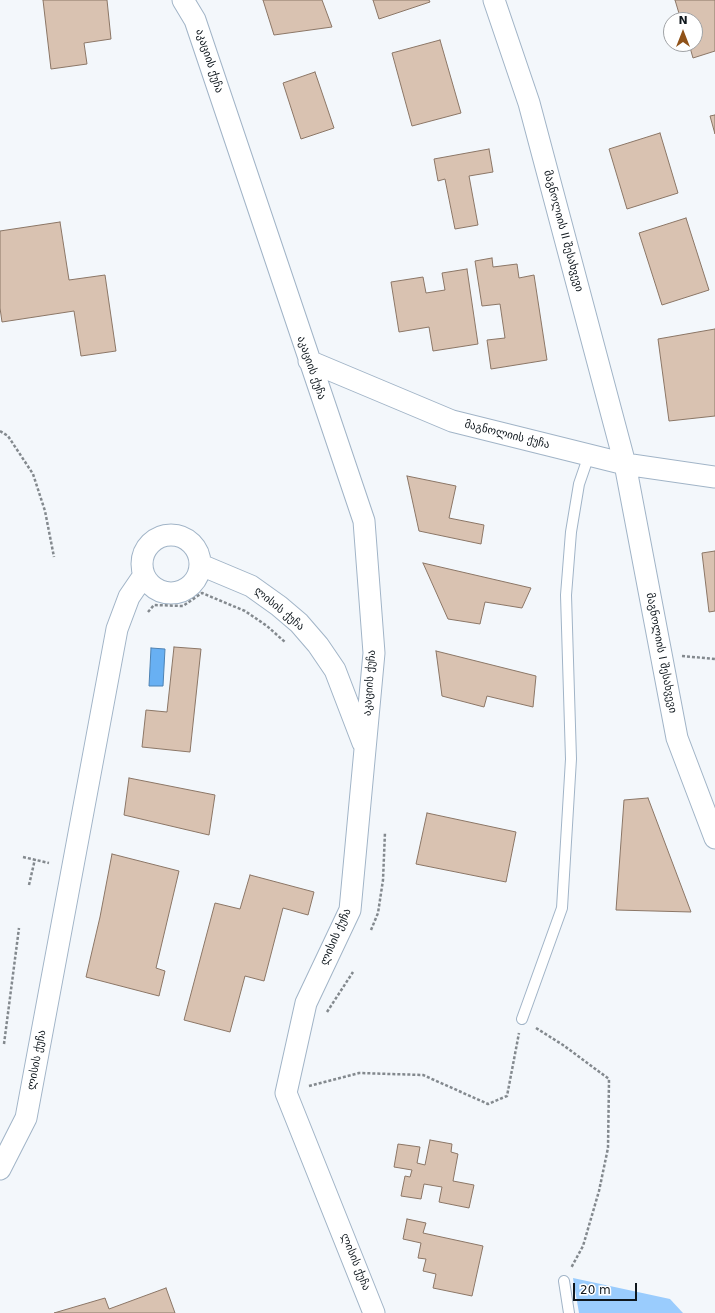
<!DOCTYPE html>
<meta charset="utf-8">
<style>
body{margin:0}
#map{position:relative;width:715px;height:1313px;overflow:hidden;background:#f3f7fb;font-family:"DejaVu Sans",sans-serif}
canvas{display:block}
.north{position:absolute;left:663px;top:12px;width:40px;height:40px;box-sizing:border-box;background:#fff;border:1px solid #9fa2a5;border-radius:50%;rotate:0deg;font-size:11px;font-weight:700;line-height:16px;text-align:center;color:#0f171d}
.north::after{content:'';display:block;margin:auto;width:14px;height:18px;background:#905218;clip-path:polygon(50% 0,100% 100%,50% 72%,0 100%)}
.scale{position:absolute;left:573px;top:1283px;width:64px;height:18px;box-sizing:border-box;border:2px solid #0f171d;border-top:0;padding-left:5px;font-size:12px;line-height:14px;white-space:nowrap;color:#0f171d;-webkit-text-stroke:3px #fff;paint-order:stroke}
</style>
<div id="map">
<canvas width="715" height="1313"></canvas>
<div class="north">N</div>
<div class="scale">20 m</div>
</div>
<script>
const context = document.querySelector('canvas').getContext('2d');
context.lineJoin = 'round';
function fill(path, color) { context.fillStyle = color; context.fill(path, 'evenodd'); }
const toPath = rows => new Path2D(rows.map(r => 'M' + r).join(''));
function stroke(path, color, width, dash) { context.strokeStyle = color; context.lineWidth = width; context.lineCap = dash ? 'butt' : 'round'; context.setLineDash(dash || []); context.stroke(path); }
function write(font, color, halo, rows, align = 'center') {
  context.font = font + ' "DejaVu Sans","Noto Sans Georgian",sans-serif'; context.lineWidth = 3; context.setLineDash([]); context.textBaseline = 'middle'; context.strokeStyle = halo; context.fillStyle = color; for (const [text, x, y, turn = 0] of rows) {
    context.save(); context.translate(x, y); context.rotate((+turn || 0) * Math.PI / 180); context.textAlign = isNaN(turn) ? turn : align; if (halo) context.strokeText(text, 0, 0); context.fillText(text, 0, 0); context.restore();
  }
}
fill(toPath([
 [573,1278,670,1299,683,1313,579,1313]
]), '#9accfd');
const water = toPath([
 [151,648,165,649,163,686,149,686,151,648]
]);
fill(water, '#68b0f3');
stroke(water, '#4d82b3', 1);
const building = toPath([
 [43,0,107,0,111,39,84,43,87,64,51,69,43,0],
 [263,0,322,0,332,27,274,35,263,0],
 [373,0,429,0,430,2,379,19,373,0],
 [675,0,715,0,715,51,693,58,689,44,695,44,695,20,681,20,675,0],
 [440,40,461,113,412,126,392,53,440,40],
 [315,72,334,128,301,139,283,83,315,72],
 [715,115,715,134,710,116,715,115],
 [660,133,678,193,627,209,609,149,660,133],
 [489,149,493,172,469,176,478,225,455,229,445,179,438,181,434,159,489,149],
 [686,218,709,290,662,305,639,233,686,218],
 [60,222,69,280,105,275,116,351,81,356,74,311,2,322,0,308,0,231,60,222],
 [492,258,493,267,517,264,519,278,534,275,547,360,491,369,487,340,505,338,500,304,482,306,475,261,492,258],
 [467,269,478,344,433,351,429,327,399,332,391,282,423,277,426,293,445,290,442,273,467,269],
 [715,329,715,416,669,421,658,339,715,329],
 [407,476,456,486,449,518,484,525,481,544,419,531,407,476],
 [715,551,715,611,709,612,702,553,715,551],
 [423,563,531,588,522,608,485,602,480,624,448,619,423,563],
 [174,647,201,649,190,752,142,747,146,710,167,712,174,647],
 [436,651,536,676,533,707,487,696,484,707,442,696,436,651],
 [129,778,215,795,209,835,124,815,129,778],
 [648,798,691,912,616,910,624,800,648,798],
 [427,813,516,832,506,882,416,864,427,813],
 [112,854,179,871,156,968,165,971,159,996,86,977,100,917,112,854],
 [250,875,314,892,308,915,283,908,264,981,245,976,230,1032,184,1020,215,903,240,909,250,875],
 [430,1140,452,1144,451,1152,458,1154,453,1181,474,1185,469,1208,439,1202,442,1187,424,1184,421,1199,401,1196,405,1176,410,1177,412,1170,394,1167,398,1144,420,1147,417,1163,425,1165,430,1140],
 [407,1219,426,1223,423,1233,483,1246,472,1296,433,1288,436,1274,423,1271,426,1259,418,1258,421,1243,403,1239,407,1219],
 [166,1288,175,1313,54,1313,105,1298,109,1309,166,1288]
]);
fill(building, '#d9c2b1');
stroke(building, '#8b7666', 1);
const lane = toPath([
 [522,1019,562,908,571,759,566,595,571,532,579,484,589,455],
 [564,1281,569,1313]
]);
const street = toPath([
 [183,0,195,20,364,521,374,653,350,910,306,1003,286,1093,374,1313],
 [494,0,529,103,625,464,677,738,715,838],
 [309,361,452,421,625,464,715,477],
 '142 564a29 29 0 1 1 58 0a29 29 0 1 1-58 0Z',
 [201,565,251,586,279,606,299,623,318,645,335,670,363,743],
 [0,1169,26,1118,117,629,129,597,144,575]
]);
stroke(lane, '#a1b4c7', 12);
stroke(street, '#a1b4c7', 23);
stroke(toPath([
 [0,431,8,436,33,474,45,511,54,557],
 [148,612,154,605,183,606,202,593,245,611,267,626,286,643],
 [682,656,715,659],
 [23,857,49,863],
 [29,885,35,859],
 [371,930,378,913,383,880,385,832],
 [327,1012,353,972],
 [536,1028,563,1045,609,1079,608,1148,599,1191,583,1246,571,1268],
 [4,1044,19,928],
 [309,1086,359,1073,423,1075,488,1104,507,1096,519,1033]
]), '#83898e', 2.5, [3, 2]);
stroke(lane, '#fff', 10);
stroke(street, '#fff', 21);
write('11px', '#0f171d', '#fff', [
 ["აკაციის ქუჩა",209,61,72],
 ["მაგნოლიის II შესახვევი",563,231,75],
 ["აკაციის ქუჩა",311,368,71],
 ["მაგნოლიის ქუჩა",507,435,14],
 ["ლისის ქუჩა",279,609,40],
 ["მაგნოლიის I შესახვევი",661,653,79],
 ["აკაციის ქუჩა",370,683,-86],
 ["ლისის ქუჩა",336,937,-66],
 ["ლისის ქუჩა",37,1060,-79],
 ["ლისის ქუჩა",355,1262,68]
]);
</script>
